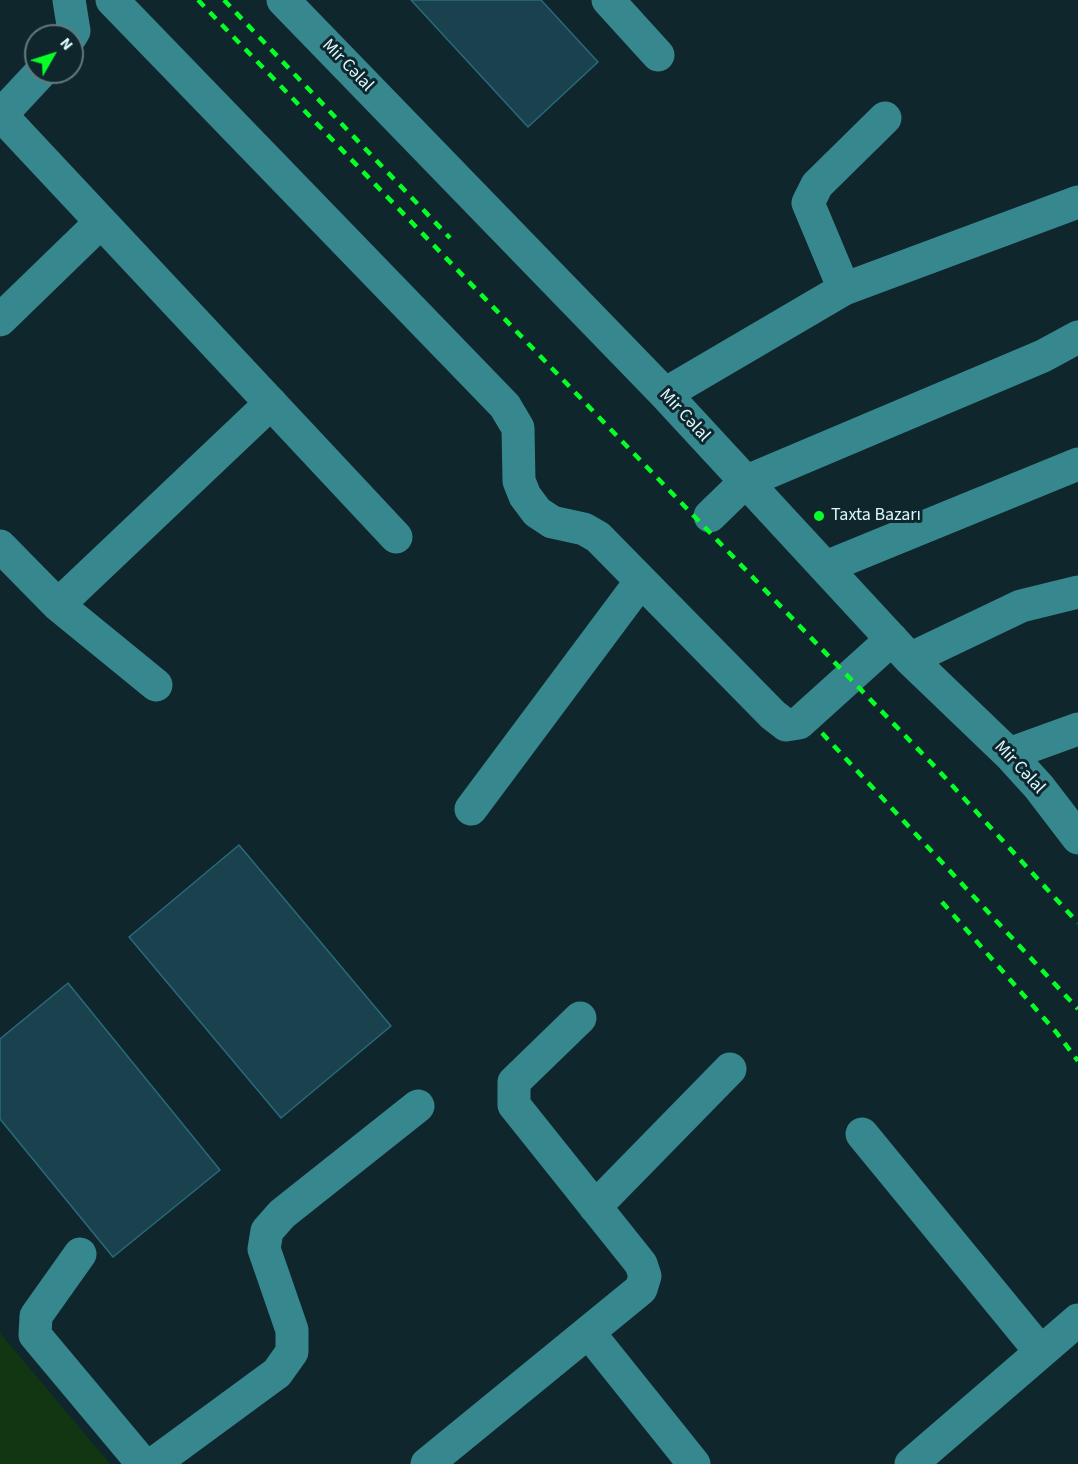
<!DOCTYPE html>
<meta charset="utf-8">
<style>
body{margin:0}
#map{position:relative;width:1078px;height:1464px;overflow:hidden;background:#0f262c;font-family:"Source Sans 3",sans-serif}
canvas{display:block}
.north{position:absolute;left:24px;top:24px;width:60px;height:60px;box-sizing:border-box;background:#0f262c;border:2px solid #607a80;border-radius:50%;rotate:51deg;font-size:16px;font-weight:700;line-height:24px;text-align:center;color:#daf9ff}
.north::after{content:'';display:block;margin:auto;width:21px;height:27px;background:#06ff27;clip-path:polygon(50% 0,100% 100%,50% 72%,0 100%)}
</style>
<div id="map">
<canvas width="1078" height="1464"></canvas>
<div class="north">N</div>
</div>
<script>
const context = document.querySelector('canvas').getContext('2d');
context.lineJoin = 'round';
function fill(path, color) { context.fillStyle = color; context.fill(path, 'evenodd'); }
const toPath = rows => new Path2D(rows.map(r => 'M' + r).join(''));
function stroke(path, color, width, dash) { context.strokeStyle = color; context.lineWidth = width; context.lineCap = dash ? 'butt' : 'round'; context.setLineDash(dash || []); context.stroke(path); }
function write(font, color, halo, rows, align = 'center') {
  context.font = font + ' "Source Sans 3",sans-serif'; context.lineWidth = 6; context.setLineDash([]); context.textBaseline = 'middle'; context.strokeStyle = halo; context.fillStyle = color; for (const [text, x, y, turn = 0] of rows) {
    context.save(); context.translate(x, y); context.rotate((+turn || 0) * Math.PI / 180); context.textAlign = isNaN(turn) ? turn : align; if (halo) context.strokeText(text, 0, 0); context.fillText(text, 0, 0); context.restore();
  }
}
fill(toPath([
 [0,1333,110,1464,0,1464]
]), '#123611');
const building = toPath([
 [411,0,541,0,598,62,528,127,411,0],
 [239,845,391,1026,281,1118,129,937,239,845],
 [68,983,220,1170,113,1257,0,1119,0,1039,68,983]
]);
fill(building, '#1a424e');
stroke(building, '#2a697c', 1.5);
stroke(toPath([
 [69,0,74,31,71,36],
 [112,0,505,406,518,428,519,481,525,496,537,512,552,522,584,529,598,537,773,715,786,725,799,723,892,639],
 [283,0,665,394,910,659,1009,754,1039,787,1078,838],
 [608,0,658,55],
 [41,72,1,115,396,537],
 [844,289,808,203,817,185,885,118],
 [0,320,101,222],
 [665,394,844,289,1078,202],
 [710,516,745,482,1043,356,1078,337],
 [0,546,58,605,156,685],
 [826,567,1078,464],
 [58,605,271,403],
 [910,659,1021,606,1078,592],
 [1009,754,1078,729],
 [471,809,641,581],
 [862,1134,1040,1351],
 [595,1207,730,1069],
 [80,1254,36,1316,35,1335,143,1464],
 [589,1333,694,1464],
 [153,1464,277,1373,292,1352,292,1330,264,1249,267,1231,282,1214,418,1106],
 [427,1464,641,1289,645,1276,641,1264,514,1105,514,1082,580,1018],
 [911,1464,1078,1320]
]), '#37888e', 33);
stroke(toPath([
 [198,0,939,771,1078,923],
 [224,0,450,238],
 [822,733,1078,1009],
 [942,902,1056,1032,1078,1061]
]), '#06ff27', 4.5, [9, 8]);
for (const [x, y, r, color] of [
 [819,516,6,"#06ff27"]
]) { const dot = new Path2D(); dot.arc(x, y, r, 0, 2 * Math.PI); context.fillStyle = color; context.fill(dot); stroke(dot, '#0f262c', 2); }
write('18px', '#daf9ff', '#0f262c', [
 ["Mir Cəlal",347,66,46],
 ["Mir Cəlal",684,416,47],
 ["Mir Cəlal",1019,768,47]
]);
write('18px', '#daf9ff', '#0f262c', [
 ["Taxta Bazarı",831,516]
], 'left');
</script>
